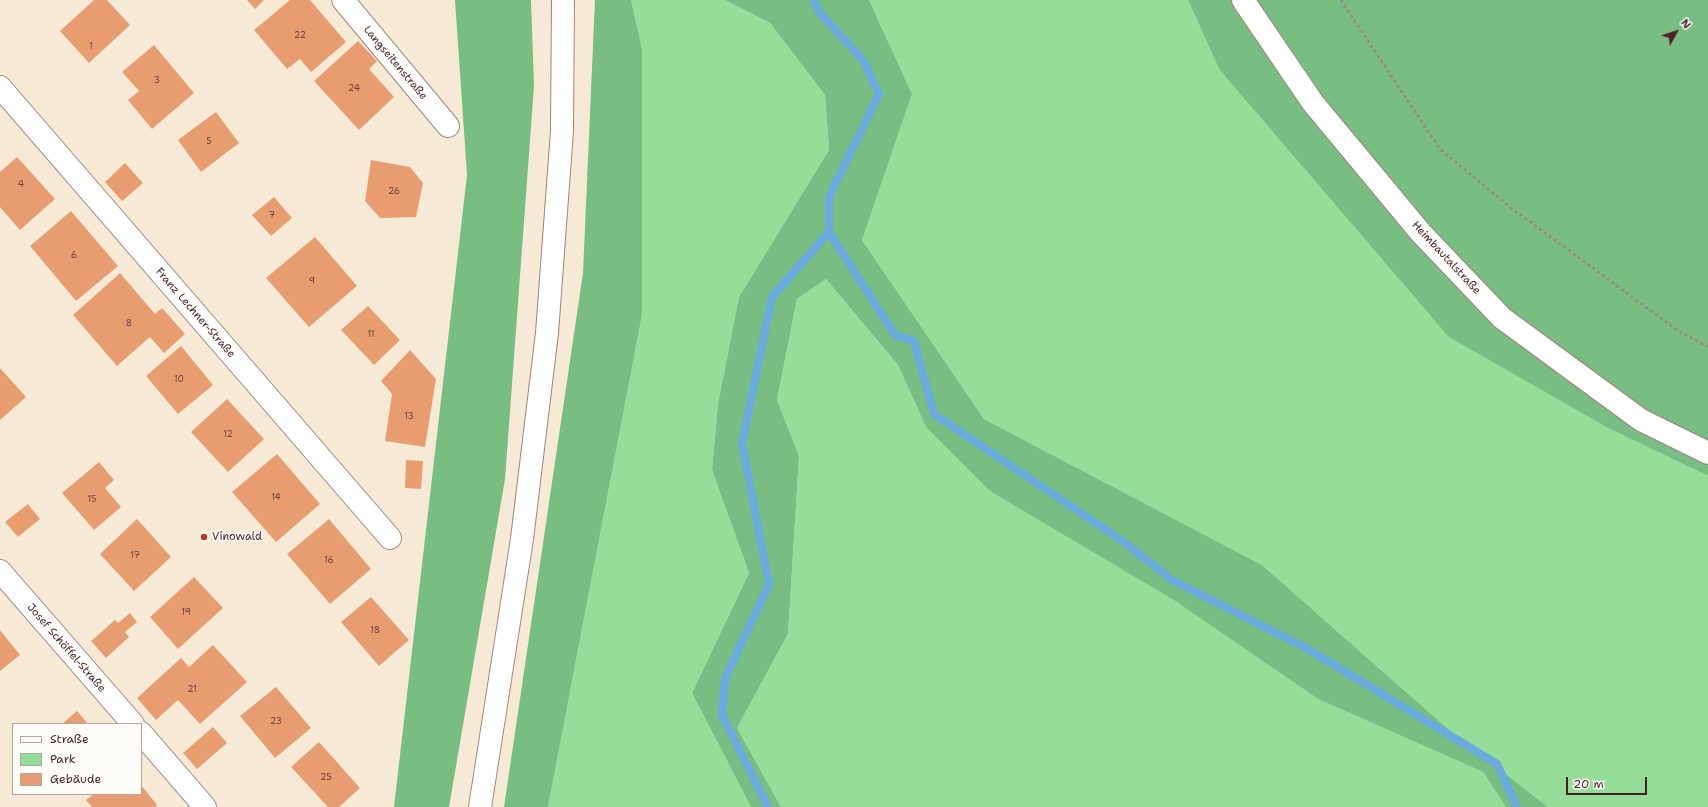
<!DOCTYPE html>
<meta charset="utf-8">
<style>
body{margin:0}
#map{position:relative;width:1708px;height:807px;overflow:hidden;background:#f6ead6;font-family:"Shantell Sans",sans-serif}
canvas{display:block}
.legend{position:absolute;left:12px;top:723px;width:130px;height:72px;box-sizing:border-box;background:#fdfcf7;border:1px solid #b5a4a5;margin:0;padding:5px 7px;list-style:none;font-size:12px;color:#4a1f2b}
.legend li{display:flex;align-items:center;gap:8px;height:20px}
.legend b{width:20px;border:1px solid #b5a4a5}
.north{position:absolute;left:1656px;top:12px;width:40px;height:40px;-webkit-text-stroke:3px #fdfcf7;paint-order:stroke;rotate:50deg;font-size:11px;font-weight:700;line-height:16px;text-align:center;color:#4a1f2b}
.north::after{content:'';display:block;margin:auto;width:14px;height:18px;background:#4a1f2b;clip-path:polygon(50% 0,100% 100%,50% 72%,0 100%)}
.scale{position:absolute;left:1566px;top:777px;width:81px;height:18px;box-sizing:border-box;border:2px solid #4a1f2b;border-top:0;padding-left:5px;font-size:12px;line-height:14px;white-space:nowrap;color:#4a1f2b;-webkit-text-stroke:3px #fdfcf7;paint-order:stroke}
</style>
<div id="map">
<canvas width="1708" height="807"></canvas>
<ul class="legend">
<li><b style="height:5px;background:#fff"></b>Straße</li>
<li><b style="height:11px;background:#95de99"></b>Park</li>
<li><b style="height:11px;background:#e89d71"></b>Gebäude</li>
</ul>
<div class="north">N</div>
<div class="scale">20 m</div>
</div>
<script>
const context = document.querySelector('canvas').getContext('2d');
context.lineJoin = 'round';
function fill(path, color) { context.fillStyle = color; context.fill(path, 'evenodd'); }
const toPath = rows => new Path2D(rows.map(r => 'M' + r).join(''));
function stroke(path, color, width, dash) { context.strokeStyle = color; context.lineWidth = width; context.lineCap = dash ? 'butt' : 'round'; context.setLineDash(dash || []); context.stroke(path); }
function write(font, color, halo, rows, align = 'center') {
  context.font = font + ' "Shantell Sans",sans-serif'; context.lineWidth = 3; context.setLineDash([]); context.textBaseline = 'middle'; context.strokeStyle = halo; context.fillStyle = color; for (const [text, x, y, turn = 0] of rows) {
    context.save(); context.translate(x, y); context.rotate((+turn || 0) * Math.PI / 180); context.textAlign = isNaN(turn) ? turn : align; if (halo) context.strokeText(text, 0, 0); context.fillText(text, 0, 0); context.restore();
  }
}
fill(toPath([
 [631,0,725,0,770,23,825,95,829,150,739,297,718,404,712,470,749,573,692,693,751,807,548,807,642,315,642,48],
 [869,0,1188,0,1219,69,1610,429,1708,476,1708,807,1548,807,1448,729,1262,565,984,419,862,240,912,94],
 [826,279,898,365,926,427,1318,699,1483,772,1506,807,781,807,737,728,788,634,799,456,777,400,797,299]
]), '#95de99');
fill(toPath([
 [455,0,531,0,534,86,505,479,449,807,394,807,467,175],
 [595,0,631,0,642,48,642,315,548,807,504,807,583,273],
 [725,0,869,0,912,94,862,240,984,419,1262,565,1448,729,1548,807,1506,807,1483,772,1318,699,1174,600,990,491,926,427,898,365,826,279,797,299,777,400,799,456,788,634,737,728,781,807,751,807,692,693,749,573,712,470,718,404,739,297,829,150,825,95,770,23],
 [1188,0,1708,0,1708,476,1610,429,1449,337,1219,69]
]), '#78bd81');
stroke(toPath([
 [814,0,819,12,863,60,879,94,829,197,829,232,895,335,914,341,934,414,1124,542,1172,580,1308,649,1497,764,1517,807],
 [768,807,722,715,725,679,769,584,742,443,772,297,829,232]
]), '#6baade', 8);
fill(toPath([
 [94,0,107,0,130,25,89,63,60,31],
 [247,0,264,0,255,9],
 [290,0,310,0,346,42,311,72,300,59,287,69,254,30],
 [358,41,377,61,369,69,394,97,359,130,314,81],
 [154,45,194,93,152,129,128,100,139,91,122,72],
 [216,112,239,143,201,172,178,140],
 [17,157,55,199,20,230,0,207,0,172],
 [371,160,410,167,423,183,416,217,380,218,365,201],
 [125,163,143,183,122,201,105,182],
 [274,197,292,218,271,236,252,215],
 [71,211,118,266,76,301,30,246],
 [315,237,357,286,309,327,266,278],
 [120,273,155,314,162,308,185,334,164,353,150,337,117,366,73,315],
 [368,306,400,340,374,365,341,330],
 [181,346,213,385,178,414,146,376],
 [410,350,436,379,425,447,385,441,392,394,381,381],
 [0,368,26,397,0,420],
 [227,399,264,439,228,472,191,432],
 [277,454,320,504,276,542,232,492],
 [406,460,423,461,421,489,405,488],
 [99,462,114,480,105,488,121,507,94,530,62,493],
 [28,504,40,519,18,537,5,522],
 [137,519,171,557,134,591,100,554],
 [329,519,371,569,330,604,287,554],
 [194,577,223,608,178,649,150,617],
 [371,597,409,640,379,666,341,622],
 [130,613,137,622,125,632,129,637,106,658,91,641,115,620,118,623],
 [0,630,20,655,0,671],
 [213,645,247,682,200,724,178,700,156,720,137,698,181,658,189,667],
 [276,687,311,728,275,758,240,716],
 [77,711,88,724,62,724],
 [213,727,227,743,197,769,183,753],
 [319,742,360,788,339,807,328,807,291,767],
 [141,785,157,805,155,807,92,807,86,800,94,794,141,794]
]), '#e89d71');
const street = toPath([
 [343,0,448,126],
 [0,87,390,538],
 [0,571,133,724],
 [141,733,205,807]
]);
const secondary = toPath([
 [1243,0,1313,103,1421,233,1502,318,1641,420,1708,453]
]);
const primary = toPath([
 [480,807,522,539,547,333,562,131,563,0]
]);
stroke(street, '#a08480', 24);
stroke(secondary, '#a08480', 24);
stroke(primary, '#a08480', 24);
stroke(toPath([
 [1341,0,1440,149,1510,207,1677,330,1708,347]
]), '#a08480', 2.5, [3, 3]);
stroke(street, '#fff', 22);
stroke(secondary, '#fff', 22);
stroke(primary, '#fff', 22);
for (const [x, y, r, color] of [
 [204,537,4,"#c8321e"]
]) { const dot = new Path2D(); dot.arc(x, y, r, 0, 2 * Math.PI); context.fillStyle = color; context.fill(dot); stroke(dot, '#fdfcf7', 1.5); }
write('9px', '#723e3c', null, [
 ["22",300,36],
 ["1",91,47],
 ["3",157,81],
 ["24",354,89],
 ["5",209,142],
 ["4",21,185],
 ["26",394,192],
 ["7",272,216],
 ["6",74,256],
 ["9",312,282],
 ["8",129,324],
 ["11",371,335],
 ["10",179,380],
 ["13",409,417],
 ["12",228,435],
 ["14",276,498],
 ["15",92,500],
 ["17",135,556],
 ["16",329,561],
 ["19",186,613],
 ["18",375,631],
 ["21",192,690],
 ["23",276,722],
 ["25",326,778]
]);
write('11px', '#4a1f2b', '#fdfcf7', [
 ["Langseitenstraße",395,63,50],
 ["Heimbautalstraße",1446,258,47],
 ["Franz Lechner-Straße",195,313,49],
 ["Josef Schöffel-Straße",66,648,49]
]);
write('11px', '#4a1f2b', '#fdfcf7', [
 ["Vinowald",212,537]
], 'left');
</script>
